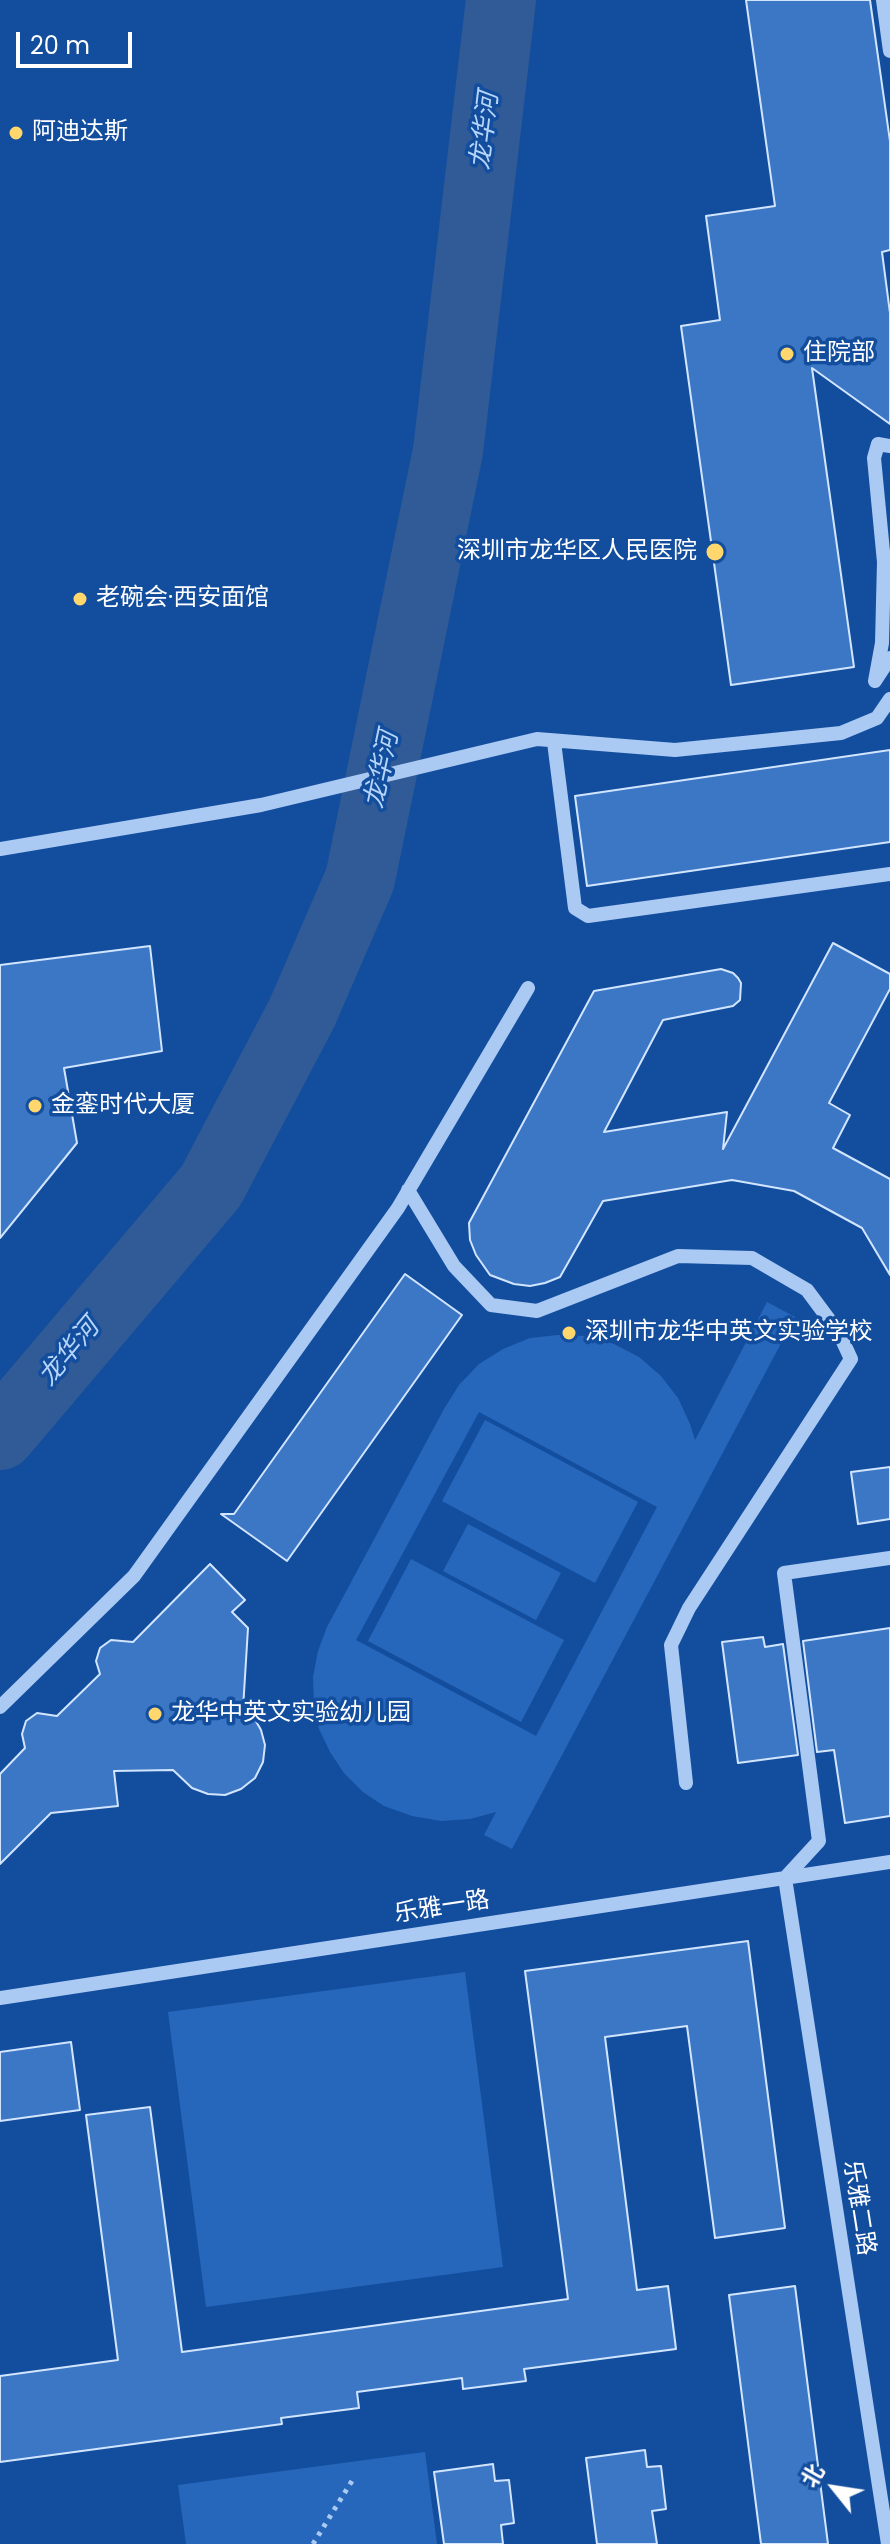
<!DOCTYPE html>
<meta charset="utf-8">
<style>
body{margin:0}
#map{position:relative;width:890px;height:2544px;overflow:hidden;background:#134e9e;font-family:Poppins,"Noto Sans SC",sans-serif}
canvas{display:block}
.north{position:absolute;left:794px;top:2448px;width:80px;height:80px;-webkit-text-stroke:6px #134e9e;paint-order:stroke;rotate:300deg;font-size:22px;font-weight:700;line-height:32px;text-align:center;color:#fff}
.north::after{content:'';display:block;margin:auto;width:28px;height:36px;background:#fff;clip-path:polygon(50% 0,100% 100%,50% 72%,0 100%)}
.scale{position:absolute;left:16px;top:32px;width:116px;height:36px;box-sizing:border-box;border:4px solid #fff;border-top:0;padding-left:10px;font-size:24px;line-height:28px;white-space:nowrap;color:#fff;-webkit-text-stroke:6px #134e9e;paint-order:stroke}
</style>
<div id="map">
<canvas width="890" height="2544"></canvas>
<div class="north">北</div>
<div class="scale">20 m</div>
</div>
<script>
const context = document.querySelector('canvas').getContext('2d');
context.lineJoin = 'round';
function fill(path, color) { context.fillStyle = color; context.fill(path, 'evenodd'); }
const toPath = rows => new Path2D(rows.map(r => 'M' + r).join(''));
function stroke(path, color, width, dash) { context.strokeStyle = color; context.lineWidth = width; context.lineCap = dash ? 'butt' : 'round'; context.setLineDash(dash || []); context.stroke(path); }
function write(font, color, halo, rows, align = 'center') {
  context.font = font + ' Poppins,"Noto Sans SC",sans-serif'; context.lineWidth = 7; context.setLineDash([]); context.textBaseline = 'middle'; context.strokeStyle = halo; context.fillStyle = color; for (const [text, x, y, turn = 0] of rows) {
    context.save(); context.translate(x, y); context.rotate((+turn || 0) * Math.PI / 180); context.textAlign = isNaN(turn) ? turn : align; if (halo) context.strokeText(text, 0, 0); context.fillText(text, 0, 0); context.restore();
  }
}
fill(toPath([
 [767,1302,795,1317,512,1849,484,1835,496,1812,470,1819,441,1821,412,1816,384,1806,363,1792,344,1773,330,1752,319,1729,314,1703,313,1677,318,1651,327,1627,444,1409,459,1385,479,1364,503,1349,530,1338,558,1335,586,1336,614,1344,639,1357,661,1376,678,1398,690,1424,695,1440],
 [479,1412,657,1507,536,1736,356,1640],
 [485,1420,638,1502,595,1583,442,1501],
 [468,1524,561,1573,536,1620,443,1571],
 [411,1559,564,1640,521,1722,368,1641],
 [465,1972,503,2267,206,2307,168,2012],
 [425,2452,437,2544,186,2544,178,2485]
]), '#2667bc');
stroke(toPath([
 [0,1435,211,1186,302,1013,360,879,448,451,501,0]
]), '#315b96', 70);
const building = toPath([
 [746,0,870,0,890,141,890,250,882,252,890,313,890,424,812,368,854,667,731,685,681,326,720,320,706,216,775,206,746,0],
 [890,750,890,842,587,886,575,796,890,750],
 [833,943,890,974,890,989,829,1103,850,1115,833,1148,890,1179,890,1275,862,1228,794,1191,732,1180,603,1201,560,1277,545,1283,530,1286,514,1284,490,1275,476,1255,470,1240,469,1223,594,991,721,969,733,973,738,978,741,983,740,1000,733,1006,663,1020,604,1132,727,1112,723,1149,833,943],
 [150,946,162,1051,64,1068,77,1143,0,1238,0,965,150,946],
 [405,1274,462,1315,287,1561,221,1514,234,1514,405,1274],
 [890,1467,890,1519,858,1524,851,1472,890,1467],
 [210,1564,245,1600,232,1612,248,1628,243,1709,253,1716,261,1730,265,1745,263,1762,255,1778,241,1789,225,1795,208,1794,192,1788,173,1770,114,1771,118,1806,51,1813,0,1864,0,1774,25,1748,22,1734,26,1721,37,1713,57,1716,100,1674,96,1661,100,1648,111,1640,133,1642,210,1564],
 [890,1628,890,1816,845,1823,834,1750,817,1752,803,1641,890,1628],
 [763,1637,765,1647,783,1644,798,1755,738,1763,722,1642,763,1637],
 [748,1941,785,2228,715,2238,687,2026,605,2037,637,2290,668,2286,676,2349,524,2369,526,2381,463,2389,462,2378,357,2392,359,2408,281,2418,282,2424,0,2462,0,2376,118,2360,86,2115,150,2107,182,2352,568,2299,525,1971,748,1941],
 [71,2042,80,2110,0,2121,0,2052,71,2042],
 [795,2286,828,2544,761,2544,729,2295,795,2286],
 [645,2450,647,2467,661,2466,666,2509,652,2511,657,2544,597,2544,586,2458,645,2450],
 [493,2464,495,2481,509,2480,514,2523,501,2525,503,2544,444,2544,434,2472,493,2464]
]);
fill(building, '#3c77c5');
stroke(building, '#d2e5fe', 2);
stroke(toPath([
 [313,2544,355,2476]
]), '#aacaf4', 5, [4, 6]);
stroke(toPath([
 [883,0,890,51],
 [890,446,878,444,874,458,884,562,882,643,875,681,890,658],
 [554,742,575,908,588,916,890,874],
 [0,849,261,805,537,739,675,750,841,733,877,718,890,699],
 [408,1190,454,1266,491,1305,537,1311,678,1256,752,1258,807,1290,839,1333,851,1359,689,1608,671,1645,686,1783],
 [0,1707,134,1576,398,1208,528,988],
 [0,1998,890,1862],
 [888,2544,785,1878,819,1841,784,1573,890,1558]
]), '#aacaf4', 14);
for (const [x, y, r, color] of [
 [16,133,8,"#ffd76d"],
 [787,354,8,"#ffd76d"],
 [715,552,10,"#ffd76d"],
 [80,599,8,"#ffd76d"],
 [35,1106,8,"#ffd76d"],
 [569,1333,8,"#ffd76d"],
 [155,1714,8,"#ffd76d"]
]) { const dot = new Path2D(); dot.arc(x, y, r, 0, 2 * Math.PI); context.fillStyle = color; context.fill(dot); stroke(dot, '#134e9e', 3); }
write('24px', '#fff', '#134e9e', [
 ["阿迪达斯",32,133],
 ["住院部",803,354],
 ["深圳市龙华区人民医院",697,552,"right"],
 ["老碗会·西安面馆",96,599],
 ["金銮时代大厦",51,1106],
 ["深圳市龙华中英文实验学校",585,1333],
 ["龙华中英文实验幼儿园",171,1714]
], 'left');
write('24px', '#fff', '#134e9e', [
 ["乐雅一路",442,1908,-9],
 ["乐雅二路",858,2208,81]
]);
write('italic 26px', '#b6d5fa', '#134e9e', [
 ["龙华河",486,131,-83],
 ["龙华河",383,770,-78],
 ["龙华河",70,1353,-50]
]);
</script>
